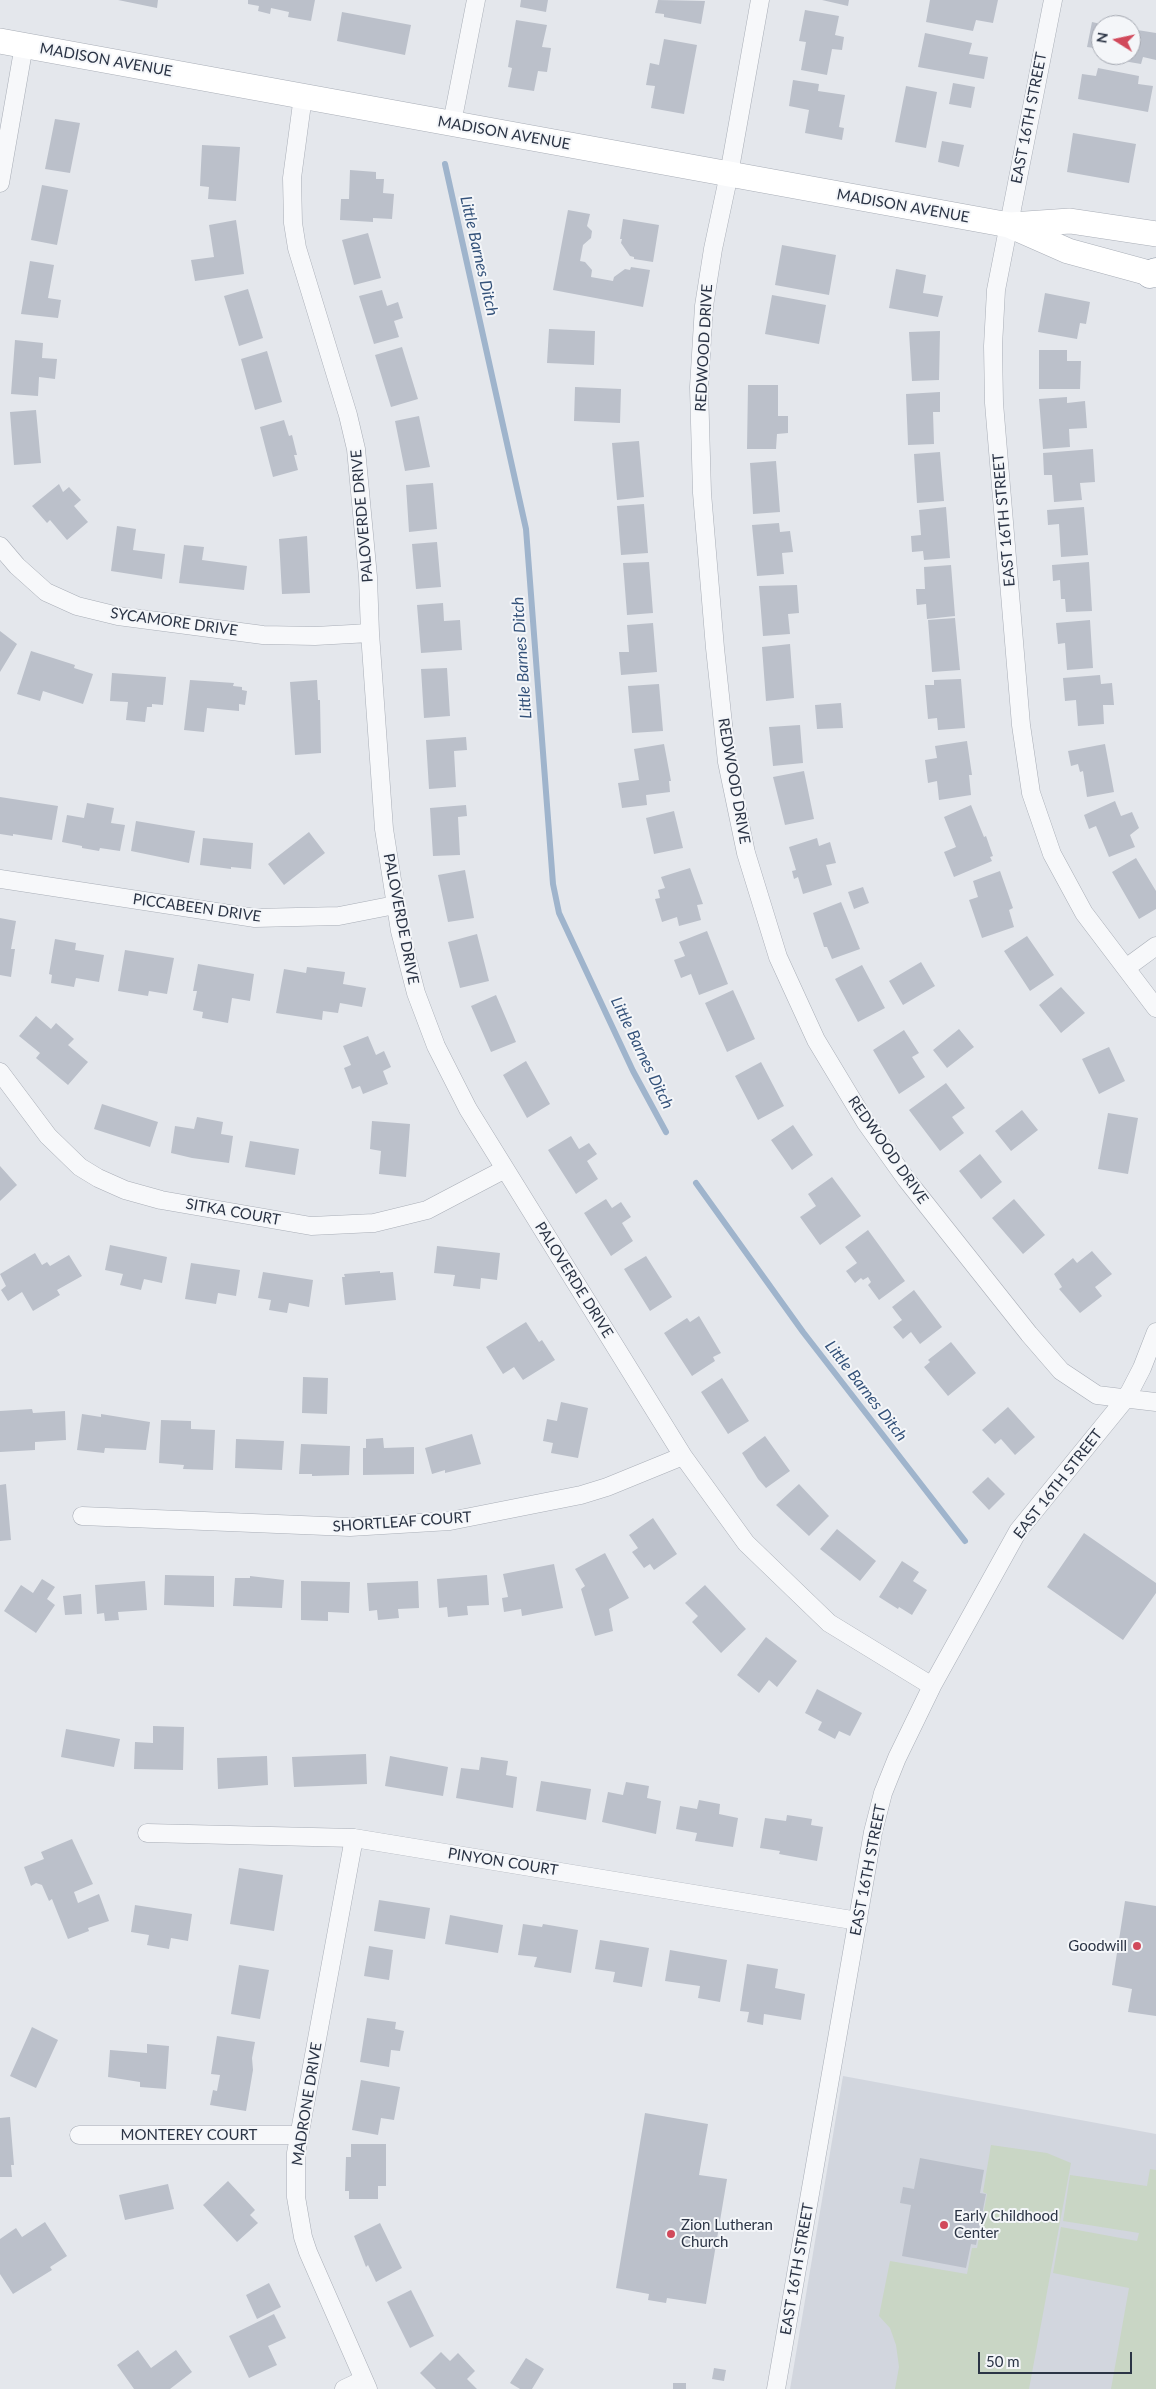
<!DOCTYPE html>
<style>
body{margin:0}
#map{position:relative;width:1156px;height:2389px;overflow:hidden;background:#e4e7ec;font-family:Lato,sans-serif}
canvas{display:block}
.north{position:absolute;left:1091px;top:15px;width:50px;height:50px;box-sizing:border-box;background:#f4f6f9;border:1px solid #a4a8b1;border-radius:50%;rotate:280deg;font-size:14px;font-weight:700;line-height:20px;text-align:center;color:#2b3445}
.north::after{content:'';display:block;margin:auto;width:18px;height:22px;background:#d1495b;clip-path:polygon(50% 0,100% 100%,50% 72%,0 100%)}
.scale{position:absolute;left:978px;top:2352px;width:154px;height:22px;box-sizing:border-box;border:2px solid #2b3445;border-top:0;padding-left:6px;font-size:15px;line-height:18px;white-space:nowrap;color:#2b3445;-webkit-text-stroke:4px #f4f6f9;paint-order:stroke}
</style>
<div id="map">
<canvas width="1156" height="2389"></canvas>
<div class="north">N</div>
<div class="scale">50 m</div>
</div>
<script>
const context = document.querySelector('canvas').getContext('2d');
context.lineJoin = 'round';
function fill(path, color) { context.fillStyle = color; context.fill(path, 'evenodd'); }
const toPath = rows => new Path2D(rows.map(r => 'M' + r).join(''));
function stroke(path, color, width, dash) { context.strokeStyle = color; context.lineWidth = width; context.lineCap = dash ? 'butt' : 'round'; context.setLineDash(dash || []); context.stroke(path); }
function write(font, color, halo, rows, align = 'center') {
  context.font = font + ' Lato,sans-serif'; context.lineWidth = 4; context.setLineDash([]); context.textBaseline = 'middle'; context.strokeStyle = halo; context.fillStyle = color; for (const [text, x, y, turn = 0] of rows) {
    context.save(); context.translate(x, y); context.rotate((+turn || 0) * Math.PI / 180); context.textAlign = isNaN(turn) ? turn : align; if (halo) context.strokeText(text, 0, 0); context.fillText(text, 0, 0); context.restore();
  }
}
fill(toPath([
 [843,2076,1156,2134,1156,2389,790,2389]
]), '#d2d6de');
fill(toPath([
 [991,2145,1047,2153,1071,2163,1029,2389,895,2389,899,2367,896,2345,890,2328,879,2316,890,2261,967,2274,972,2248,977,2248,987,2194,983,2192],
 [1150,2169,1156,2170,1156,2389,1111,2389,1129,2288,1053,2273,1061,2227,1137,2241,1139,2233,1063,2221,1070,2175,1147,2186]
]), '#c9d6c5');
stroke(toPath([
 [445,164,526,529,553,884,559,913,633,1071,666,1132],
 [696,1183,803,1332,965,1541]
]), '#9fb4cc', 6);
fill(toPath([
 [118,0,158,0,157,8],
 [248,0,315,0,311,21,288,17,289,12,271,8,270,14,258,11,259,6,248,4],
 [521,0,548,0,546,12,520,7],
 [658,0,705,1,701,24,664,17,664,14,655,13],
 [822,0,849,0,848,6],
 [930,0,998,0,993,23,976,20,973,31,926,22],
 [805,10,839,16,835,35,844,37,842,50,832,49,827,75,801,70,806,42,799,41],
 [342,12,411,25,405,55,337,41],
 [516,20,547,25,542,47,551,48,547,72,538,71,534,91,508,87,512,68,508,67],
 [1092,22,1101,24,1101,49,1087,47],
 [1131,29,1156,33,1156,60,1143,57,1141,64,1100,57,1131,55],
 [925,33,972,43,969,54,988,57,984,79,918,67],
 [664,39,697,45,684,114,651,108,655,86,646,85,650,63,659,65],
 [1098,68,1139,76,1138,84,1153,86,1148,112,1078,99,1082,74,1096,76],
 [793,80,819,84,818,91,845,95,839,127,844,128,842,140,805,133,809,110,789,106],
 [953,83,975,87,971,108,949,104],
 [906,86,937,92,926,148,895,142],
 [55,119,80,123,70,173,45,169],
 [1073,133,1136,144,1129,183,1067,172],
 [942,141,964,145,959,167,938,162],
 [202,145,240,147,236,201,208,199,209,187,200,186],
 [350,170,376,172,376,179,384,179,383,193,394,194,392,219,373,218,373,222,340,220,341,199,349,199],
 [42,185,68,190,57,245,31,240],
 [568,210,590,214,587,226,592,231,591,238,583,245,580,261,585,262,592,270,591,277,613,281,614,277,625,269,630,270,631,267,650,270,643,307,553,290],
 [623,219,659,225,653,262,634,259,634,257,630,256,621,243,622,239,620,239],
 [236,220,244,274,195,281,191,260,214,257,209,225],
 [368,233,381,278,354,285,342,240],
 [782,245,836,255,829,295,775,285],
 [30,261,54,265,48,298,61,300,58,318,21,314],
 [896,269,926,275,923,293,943,296,938,317,889,308],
 [248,289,263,338,239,346,224,296],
 [382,290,387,306,398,302,403,318,394,321,399,337,374,344,359,296],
 [1045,293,1090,302,1086,324,1080,323,1077,339,1038,332],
 [772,295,826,305,819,344,765,334],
 [549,329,595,331,594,365,547,363],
 [940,331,939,380,912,381,909,332],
 [15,340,43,343,42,358,57,359,55,379,39,377,38,396,11,394],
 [402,347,418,399,391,407,375,355],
 [1039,350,1067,350,1067,361,1081,361,1080,389,1039,389],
 [267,351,282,402,255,410,241,359],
 [748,385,778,385,778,416,788,416,788,433,777,434,776,449,747,449],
 [575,387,621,389,620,423,574,421],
 [940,392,940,412,933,412,934,444,908,445,906,394],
 [1067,397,1067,403,1085,401,1087,428,1069,429,1070,447,1043,449,1039,399],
 [36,410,41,463,14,465,10,412],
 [419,416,430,467,405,471,395,421],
 [284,420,289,436,292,435,297,455,294,455,298,470,273,477,260,427],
 [639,441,644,497,617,500,612,443],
 [1093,449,1095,482,1080,483,1082,500,1054,502,1052,475,1044,475,1043,453],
 [940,452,944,501,917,503,914,454],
 [776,461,780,512,753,514,750,463],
 [433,483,437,529,409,532,406,485],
 [59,484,63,492,69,487,81,500,74,506,88,522,67,540,50,520,47,523,32,506],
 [644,504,648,553,621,555,617,506],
 [946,507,950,558,924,560,923,551,912,552,911,536,921,535,919,510],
 [1084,507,1088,555,1061,557,1059,524,1048,525,1047,510],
 [779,523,780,532,790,531,793,552,782,553,784,574,757,576,752,525],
 [117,526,136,529,133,550,165,554,162,579,111,571],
 [307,536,310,593,282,594,279,539],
 [437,542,441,587,416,589,412,544],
 [184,545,204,547,202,560,247,566,244,590,179,583],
 [649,562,653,613,627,615,623,563],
 [1089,562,1092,611,1066,612,1065,599,1061,599,1060,580,1053,581,1052,565],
 [951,565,955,616,927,619,926,604,917,605,916,589,925,589,924,567],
 [797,585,799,613,788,614,790,634,763,636,759,586],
 [443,603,444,621,460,620,462,650,421,653,417,605],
 [955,618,960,670,932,672,928,620],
 [1090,620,1093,668,1067,670,1065,643,1058,644,1056,623],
 [653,623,657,672,621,675,619,652,629,652,627,625],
 [0,631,17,644,0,672],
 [790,644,794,698,766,701,762,647],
 [31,651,75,665,74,668,93,674,83,704,43,691,40,701,17,694],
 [447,668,450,716,424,718,421,669],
 [112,673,166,677,163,705,152,704,152,707,147,707,145,722,126,720,128,702,110,701],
 [1100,675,1101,684,1112,683,1114,705,1103,705,1104,724,1078,726,1076,700,1065,701,1063,678],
 [961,679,965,728,938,730,937,718,928,719,925,685,934,685,934,680],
 [190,680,234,683,233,686,242,687,242,690,247,691,245,705,239,704,239,711,207,708,204,732,184,730],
 [317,680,318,700,320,700,321,753,295,755,290,682],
 [659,684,663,731,632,733,628,686],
 [841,703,843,728,817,729,815,705],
 [800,725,803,763,773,766,769,727],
 [466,737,467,750,454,751,456,787,429,789,426,740],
 [967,741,972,775,969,775,971,795,939,800,937,781,928,783,925,760,937,758,935,746],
 [664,744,671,781,669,781,670,792,646,795,647,805,622,808,618,783,639,780,634,749],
 [1105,744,1114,792,1087,797,1083,771,1080,772,1078,764,1071,766,1068,751],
 [804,771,814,819,785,825,773,777],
 [0,797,58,806,52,840,13,834,13,836,0,834],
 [1115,801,1121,816,1132,812,1139,828,1130,835,1135,847,1109,857,1096,826,1089,829,1084,815],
 [87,803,114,808,111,823,125,825,120,851,100,848,99,851,82,848,82,846,62,842,67,815,84,818],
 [466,805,467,816,458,817,460,855,433,856,430,808],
 [971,805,984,837,986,836,993,856,990,857,992,861,954,877,944,852,956,847,944,817],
 [674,811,683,848,654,854,646,818],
 [136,821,195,831,189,863,131,851],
 [309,832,325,853,284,885,268,864],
 [203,838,253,843,251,869,231,867,231,869,200,865],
 [817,838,819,846,830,842,836,863,826,865,832,885,803,894,798,877,794,879,792,871,796,870,789,847],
 [1136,858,1156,891,1156,909,1139,919,1112,872],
 [690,868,703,904,697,905,701,920,679,926,677,917,662,922,655,899,660,898,658,890,665,888,661,877],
 [465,870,474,918,448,922,438,875],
 [1000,871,1013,908,1009,910,1014,927,982,938,969,900,978,897,973,881],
 [863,887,869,903,854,909,848,892],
 [841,902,860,949,832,959,827,947,824,947,813,913],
 [0,918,16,921,11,949,15,949,11,977,0,975],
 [707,931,728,984,699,995,691,974,681,978,674,960,685,956,679,942],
 [477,934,489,981,460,988,448,942],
 [1027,936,1054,975,1030,991,1004,951],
 [55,939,76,943,75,950,104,955,99,982,76,978,74,987,51,983,52,975,49,974],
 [125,950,174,958,167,994,149,991,148,996,118,991],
 [921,962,935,986,903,1005,889,981],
 [198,964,254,974,250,1001,232,998,228,1023,202,1018,203,1012,193,1010,197,991,193,991],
 [862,965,885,1008,858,1022,835,979],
 [307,967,345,972,343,984,366,988,362,1007,340,1003,338,1013,323,1011,322,1020,276,1013,284,969,306,973],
 [1061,987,1085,1013,1061,1033,1039,1005],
 [733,990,755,1039,727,1052,705,1003],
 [496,995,516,1042,491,1052,471,1006],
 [36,1016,51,1029,56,1023,74,1039,68,1045,88,1062,68,1085,36,1058,40,1053,19,1036],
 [959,1029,974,1047,947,1068,933,1050],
 [904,1030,919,1053,912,1057,925,1077,899,1094,873,1050],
 [368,1036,376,1055,384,1051,391,1067,383,1071,388,1084,363,1094,360,1086,352,1089,344,1068,351,1065,343,1046],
 [1109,1047,1125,1081,1099,1094,1082,1059],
 [526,1061,550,1104,527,1118,503,1075],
 [761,1062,784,1106,758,1120,735,1076],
 [946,1083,965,1108,952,1117,964,1133,940,1151,909,1110],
 [102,1104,158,1122,150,1147,94,1129],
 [1022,1110,1038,1130,1011,1151,995,1131],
 [1108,1113,1138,1118,1128,1174,1098,1169],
 [197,1117,223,1122,221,1134,233,1136,229,1163,192,1158,171,1153,175,1126,194,1129],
 [372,1121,410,1124,406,1177,379,1174,381,1151,370,1149],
 [793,1125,813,1155,792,1170,771,1140],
 [571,1136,579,1149,589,1143,597,1154,587,1161,598,1179,576,1194,548,1150],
 [250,1141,299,1149,295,1175,245,1167],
 [980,1154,1002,1182,981,1199,959,1171],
 [0,1166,17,1185,0,1201],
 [832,1177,861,1216,820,1245,800,1217,816,1206,808,1194],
 [606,1199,612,1208,621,1202,631,1217,622,1223,633,1241,611,1256,584,1213],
 [1014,1199,1045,1235,1023,1254,992,1218],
 [868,1230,905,1281,879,1300,868,1285,871,1282,868,1277,863,1280,861,1278,855,1283,846,1271,857,1263,845,1247],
 [110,1245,167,1257,162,1283,144,1279,141,1290,120,1285,123,1274,105,1270],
 [437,1246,500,1253,497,1280,481,1278,480,1289,453,1286,455,1275,434,1273],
 [1092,1251,1112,1274,1095,1287,1102,1296,1080,1313,1059,1289,1062,1287,1054,1274,1073,1258,1077,1263],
 [35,1253,42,1265,47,1262,50,1266,69,1255,82,1276,57,1290,60,1295,33,1311,22,1292,8,1301,1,1290,6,1286,0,1274],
 [646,1256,672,1297,650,1311,624,1269],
 [191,1263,240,1270,236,1296,218,1293,216,1304,185,1299],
 [380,1271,380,1273,393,1272,396,1300,345,1305,342,1277,345,1277,344,1274],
 [263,1272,313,1280,309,1307,289,1303,287,1313,269,1310,271,1300,258,1298],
 [914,1290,942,1327,920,1344,911,1332,903,1339,893,1327,902,1320,892,1307],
 [699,1316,721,1353,713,1357,715,1361,692,1376,664,1333,687,1318,690,1322],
 [526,1322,539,1342,542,1340,555,1360,523,1380,514,1367,503,1374,486,1347],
 [951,1342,976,1373,948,1396,924,1367,930,1362,928,1360],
 [303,1377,328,1378,327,1414,302,1413],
 [722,1378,749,1421,728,1434,701,1392],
 [561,1402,588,1408,578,1458,551,1453,553,1443,543,1441,547,1419,557,1421],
 [1008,1407,1035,1437,1015,1455,1001,1439,995,1444,982,1430],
 [32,1409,33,1413,65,1411,66,1440,35,1442,35,1450,0,1452,0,1411],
 [82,1414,101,1417,101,1414,150,1422,146,1450,105,1448,104,1453,77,1450],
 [161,1420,191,1421,191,1429,215,1430,213,1470,183,1469,184,1465,159,1463],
 [472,1434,481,1464,445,1473,445,1470,432,1474,425,1448],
 [765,1436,790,1471,766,1488,758,1479,742,1453],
 [383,1438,384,1448,414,1447,414,1474,363,1475,363,1448,366,1448,366,1439],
 [236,1439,284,1441,282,1470,235,1468],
 [301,1444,350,1446,349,1475,312,1476,312,1474,299,1474],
 [988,1477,1005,1494,989,1510,972,1492],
 [6,1484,11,1540,0,1541,0,1485],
 [799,1484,829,1516,809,1536,776,1505],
 [653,1518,677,1554,654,1570,650,1564,644,1568,632,1552,638,1548,629,1535],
 [837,1529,876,1561,860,1581,820,1549],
 [1084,1533,1156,1583,1156,1593,1123,1640,1047,1587],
 [605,1553,629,1598,609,1609,613,1631,595,1636,581,1589,585,1586,575,1569],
 [902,1561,919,1572,913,1581,927,1590,912,1615,899,1607,898,1609,879,1597],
 [554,1564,563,1608,522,1616,521,1609,504,1612,502,1598,508,1597,503,1574],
 [165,1575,214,1576,214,1607,164,1605],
 [487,1575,489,1605,467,1606,468,1615,448,1617,447,1607,439,1608,437,1579],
 [250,1576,284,1580,282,1608,233,1606,235,1578,250,1578],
 [42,1579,55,1587,47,1599,55,1605,36,1633,4,1611,21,1585,33,1593],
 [145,1581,147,1610,118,1612,119,1620,105,1621,104,1613,97,1614,95,1585],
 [301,1581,350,1582,349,1613,328,1612,328,1621,301,1620],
 [418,1581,419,1608,398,1609,399,1618,378,1620,377,1610,369,1611,367,1583],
 [705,1585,746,1629,721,1653,692,1622,698,1616,685,1603],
 [81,1594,82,1614,65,1615,63,1596],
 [766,1637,797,1661,777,1687,769,1680,759,1693,737,1675],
 [817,1689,862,1713,850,1736,839,1731,835,1739,818,1730,822,1722,805,1713],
 [153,1726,184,1727,183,1770,134,1769,135,1742,153,1743],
 [66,1729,120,1739,114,1767,61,1757],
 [366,1754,367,1784,294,1787,292,1757],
 [267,1756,268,1785,218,1789,217,1758],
 [390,1756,448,1767,443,1796,385,1786],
 [481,1757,508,1761,506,1775,517,1777,513,1808,456,1798,461,1768,479,1770],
 [541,1781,591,1789,586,1820,536,1811],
 [626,1782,649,1786,647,1798,661,1801,656,1834,602,1822,608,1792,623,1795],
 [699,1800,720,1804,719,1814,738,1818,733,1847,695,1841,697,1833,676,1829,680,1806,697,1809],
 [787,1815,812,1819,811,1825,823,1827,817,1861,779,1854,780,1851,760,1848,765,1818,786,1821],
 [72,1839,93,1884,74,1892,78,1903,99,1894,109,1921,88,1928,89,1931,68,1939,52,1899,49,1901,42,1885,36,1883,31,1886,24,1867,44,1859,41,1852],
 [239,1868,283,1875,274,1931,230,1924],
 [379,1900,430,1908,425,1939,374,1931],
 [1125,1901,1156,1906,1156,2016,1128,2012,1132,1989,1112,1985],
 [135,1905,192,1914,188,1941,171,1938,169,1949,147,1945,149,1935,131,1932],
 [450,1915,503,1925,498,1953,445,1944],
 [523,1924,542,1927,543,1924,578,1930,571,1973,534,1967,537,1957,518,1955],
 [600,1940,649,1948,642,1987,613,1982,615,1972,595,1969],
 [369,1946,393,1950,389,1980,364,1976],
 [670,1950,727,1960,720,2002,698,1998,700,1986,665,1981],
 [747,1964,778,1969,775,1988,805,1994,801,2020,764,2014,763,2025,747,2022,749,2012,740,2011],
 [239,1965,269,1970,260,2019,231,2014],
 [367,2018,396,2022,395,2029,404,2031,400,2051,391,2050,389,2067,360,2062],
 [32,2027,58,2040,36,2088,10,2076],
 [217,2036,255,2042,252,2058,253,2070,246,2111,210,2105,213,2090,217,2091,220,2075,211,2074],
 [147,2044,169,2046,166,2089,140,2087,140,2082,108,2077,110,2050,147,2053],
 [361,2080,400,2087,394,2120,381,2118,378,2135,352,2130],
 [645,2113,708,2124,699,2175,727,2179,706,2304,667,2298,666,2303,648,2300,649,2294,616,2288],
 [10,2117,14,2165,11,2165,12,2177,0,2177,0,2118],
 [351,2144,386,2144,386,2186,378,2186,378,2199,349,2199,349,2191,345,2191,346,2157,351,2157],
 [920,2158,984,2170,980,2193,986,2194,976,2245,971,2244,966,2268,902,2256,911,2205,900,2203,903,2187,914,2189],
 [228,2181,255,2210,250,2215,258,2223,237,2242,203,2205],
 [168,2184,174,2209,125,2220,119,2195],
 [45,2222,67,2256,50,2267,52,2270,13,2294,0,2274,0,2239,16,2228,22,2237],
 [380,2223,402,2268,376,2282,368,2265,366,2267,354,2236],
 [269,2283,281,2307,257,2319,246,2295],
 [411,2290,434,2336,410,2348,387,2302],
 [274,2314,286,2338,268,2346,277,2365,249,2378,229,2336],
 [138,2350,151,2368,176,2350,192,2372,170,2389,134,2389,117,2365],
 [441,2352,450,2361,458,2353,475,2371,467,2379,477,2389,436,2389,420,2373],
 [526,2358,544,2369,532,2389,520,2389,510,2383],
 [714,2368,726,2370,724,2381,712,2379],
 [673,2383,686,2383,686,2389,673,2389]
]), '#bbc0ca');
const street = toPath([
 [760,0,729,174,713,249,704,306,699,387,702,493,715,648,727,762,746,853,778,957,816,1040,866,1123,906,1179,1029,1334,1061,1371,1097,1395,1156,1402],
 [1053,0,996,290,993,346,994,403,1021,725,1031,793,1052,854,1084,913,1156,1008],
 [303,96,292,178,293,223,297,248,348,415,356,449,368,577,370,633,384,829,400,931,416,993,436,1046,468,1109,683,1456,746,1543,829,1623,932,1686],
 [452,123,476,0],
 [0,183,24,45],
 [0,546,17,566,46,592,77,606,118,616,263,635,315,636,370,633],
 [0,879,255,918,339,916,395,905],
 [1126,968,1156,946],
 [0,1072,48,1136,80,1167,98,1178,125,1190,161,1200,311,1226,374,1223,427,1210,505,1169],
 [82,1516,350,1527,450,1521,581,1495,607,1487,683,1456],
 [147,1833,354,1838,858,1921],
 [354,1838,296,2153,296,2197,303,2237,308,2252,368,2389],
 [79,2135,299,2135],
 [344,2389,363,2380],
 [776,2389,873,1832,883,1793,897,1758,932,1686,1018,1531,1127,1397,1142,1368,1156,1332]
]);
const secondary = toPath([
 [0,41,1009,225,1068,251,1156,275],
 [1011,225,1070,221,1156,234]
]);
const highway = toPath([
 [1150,274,1156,272]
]);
stroke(street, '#a9aeb7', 19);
stroke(secondary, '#a9aeb7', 26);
stroke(highway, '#8b94a3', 29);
stroke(street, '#f7f8fa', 18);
stroke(secondary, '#fff', 25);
stroke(highway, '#fff', 28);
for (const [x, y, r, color] of [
 [1137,1946,5,"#d1495b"],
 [944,2225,5,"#d1495b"],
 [671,2234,5,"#d1495b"]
]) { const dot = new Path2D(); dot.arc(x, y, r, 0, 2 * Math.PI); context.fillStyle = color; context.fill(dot); stroke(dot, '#f4f6f9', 2); }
write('15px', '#2b3445', '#f4f6f9', [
 ["MADISON AVENUE",106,60,10],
 ["EAST 16TH STREET",1029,118,-79],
 ["MADISON AVENUE",504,133,10],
 ["MADISON AVENUE",903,206,10],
 ["REDWOOD DRIVE",704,348,-87],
 ["PALOVERDE DRIVE",362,516,-95],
 ["EAST 16TH STREET",1004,520,-95],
 ["SYCAMORE DRIVE",174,622,8],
 ["REDWOOD DRIVE",734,781,80],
 ["PICCABEEN DRIVE",197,908,8],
 ["PALOVERDE DRIVE",401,919,79],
 ["REDWOOD DRIVE",888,1150,55],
 ["SITKA COURT",233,1212,10],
 ["PALOVERDE DRIVE",574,1280,58],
 ["EAST 16TH STREET",1058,1484,-52],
 ["SHORTLEAF COURT",402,1522,-4],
 ["PINYON COURT",503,1862,9],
 ["EAST 16TH STREET",868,1870,-79],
 ["MADRONE DRIVE",307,2104,-81],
 ["MONTEREY COURT",189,2135],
 ["EAST 16TH STREET",797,2269,-80]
]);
write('15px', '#2b3445', '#f4f6f9', [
 ["Goodwill",1127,1946,"right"],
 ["Early Childhood",954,2216],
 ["Center",954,2233],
 ["Zion Lutheran",681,2225],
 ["Church",681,2242]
], 'left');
write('italic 16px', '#34527a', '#f4f6f9', [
 ["Little Barnes Ditch",479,256,77],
 ["Little Barnes Ditch",522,658,-94],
 ["Little Barnes Ditch",642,1053,64],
 ["Little Barnes Ditch",866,1391,52]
]);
</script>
